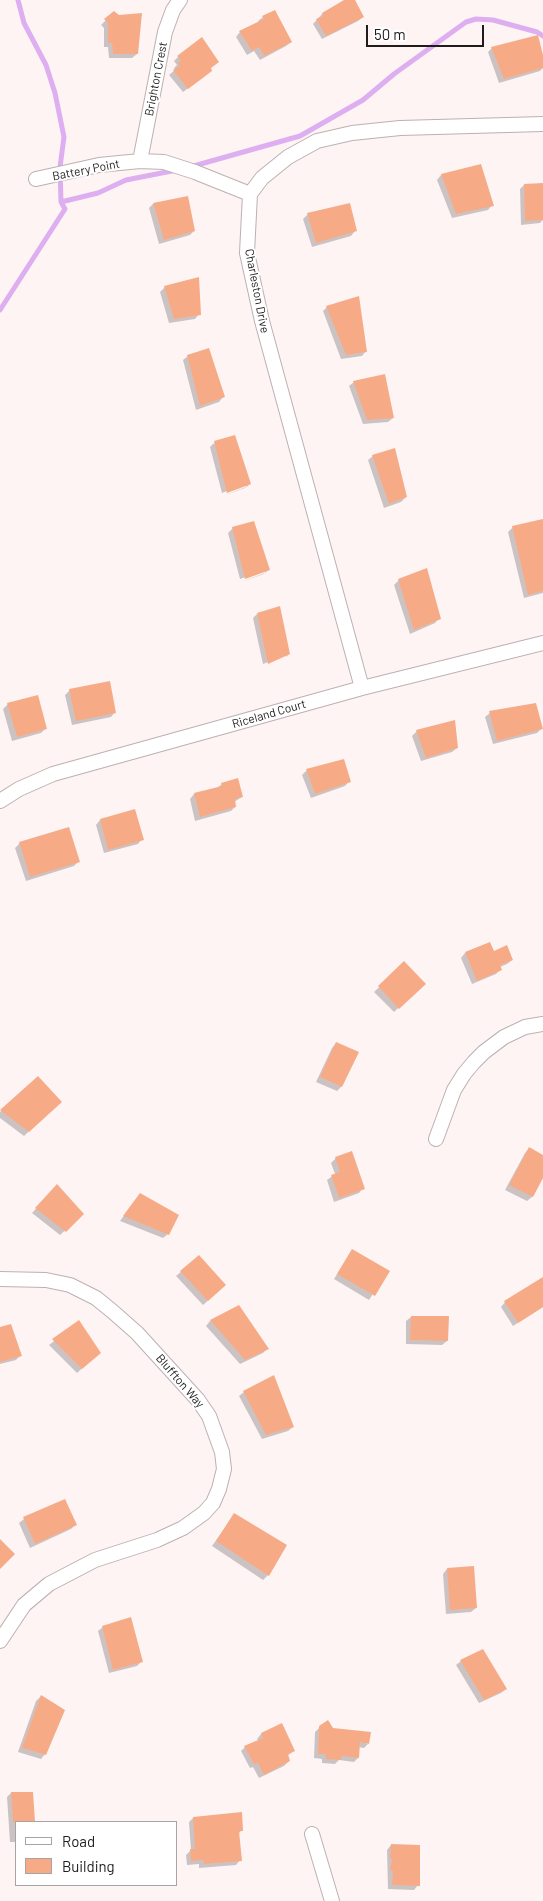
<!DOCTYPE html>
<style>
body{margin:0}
#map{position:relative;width:543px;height:1901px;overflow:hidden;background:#fef4f4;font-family:Barlow,sans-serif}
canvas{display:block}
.legend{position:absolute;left:15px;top:1821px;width:162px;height:65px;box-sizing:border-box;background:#fff;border:1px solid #a6a4a4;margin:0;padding:6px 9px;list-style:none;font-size:15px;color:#201c1c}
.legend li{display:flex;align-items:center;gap:10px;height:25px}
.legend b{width:25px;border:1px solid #a6a4a4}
.scale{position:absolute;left:366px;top:25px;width:118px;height:22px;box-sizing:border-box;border:2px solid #201c1c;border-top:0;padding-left:6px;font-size:15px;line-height:18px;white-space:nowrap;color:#201c1c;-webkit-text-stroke:4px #fff;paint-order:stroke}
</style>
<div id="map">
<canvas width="543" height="1901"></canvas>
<ul class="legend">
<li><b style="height:6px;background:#fff"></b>Road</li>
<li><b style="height:14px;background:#f6ab86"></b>Building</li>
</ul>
<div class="scale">50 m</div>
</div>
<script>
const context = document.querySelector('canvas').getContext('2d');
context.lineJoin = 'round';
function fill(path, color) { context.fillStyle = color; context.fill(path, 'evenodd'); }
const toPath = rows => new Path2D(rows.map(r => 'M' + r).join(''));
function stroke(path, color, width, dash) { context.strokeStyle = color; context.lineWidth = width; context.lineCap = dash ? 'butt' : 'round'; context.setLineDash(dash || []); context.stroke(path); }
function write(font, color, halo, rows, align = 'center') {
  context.font = font + ' Barlow,sans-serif'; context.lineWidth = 4; context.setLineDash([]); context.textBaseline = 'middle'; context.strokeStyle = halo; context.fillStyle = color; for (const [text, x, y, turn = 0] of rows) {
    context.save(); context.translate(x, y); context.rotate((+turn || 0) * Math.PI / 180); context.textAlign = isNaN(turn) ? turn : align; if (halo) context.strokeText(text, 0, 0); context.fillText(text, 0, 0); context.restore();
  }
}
fill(toPath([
 [347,0,353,0,363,17,358,21,322,39,313,24,322,14],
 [114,12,137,54,132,58,109,58,108,47,104,47,104,28,101,25],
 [263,17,291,42,286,46,260,60,254,51,247,55,236,37,240,32,259,23,258,21],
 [492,48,543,60,543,68,540,71,499,83,488,52],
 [178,57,210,69,206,75,183,92,169,75,175,70,174,68,177,65,174,61],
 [480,166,492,205,488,210,452,218,437,180,441,175],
 [543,184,543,220,540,223,521,225,520,189,524,185],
 [187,197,194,231,190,235,159,244,149,208,153,204],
 [308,214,355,231,351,236,312,247,303,219],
 [165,287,199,314,195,319,169,323,160,292],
 [327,307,366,351,362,356,341,359,323,311],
 [188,356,223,397,219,402,196,410,183,360],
 [354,382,393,418,388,422,363,424,349,386],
 [214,443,250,484,245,488,223,496,246,487,246,484,222,493,210,447],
 [373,456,406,497,401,502,384,508,368,460],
 [543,520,543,593,524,598,508,532,513,527],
 [233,528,268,570,264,574,241,582,265,573,265,570,240,579,228,533],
 [399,580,439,618,435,623,410,634,394,585],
 [257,614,289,654,286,657,286,655,263,664,253,618],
 [70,690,115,712,111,717,72,725,65,695],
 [8,704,46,728,41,733,12,741,3,709],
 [490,713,542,728,537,733,493,744,485,717],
 [417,731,457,748,452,752,421,761,412,736],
 [344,761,349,781,345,786,311,798,302,775,306,771],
 [222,784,242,797,234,802,235,807,231,811,195,821,190,799,194,794,217,788],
 [100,820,142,839,138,844,104,853,96,825],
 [20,843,78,862,74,866,26,881,15,848],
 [489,943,493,952,512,960,507,964,500,967,501,969,496,974,472,984,461,958,465,953],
 [404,963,424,984,394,1012,374,992],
 [336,1043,341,1087,337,1091,316,1082,332,1048],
 [38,1077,56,1106,24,1136,0,1118,0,1112],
 [529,1149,543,1156,543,1175,532,1197,527,1201,505,1190,525,1153],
 [336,1158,363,1188,359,1193,334,1202,327,1180,335,1174,331,1163],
 [57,1186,83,1214,60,1235,32,1213],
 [136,1199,168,1234,163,1238,120,1221],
 [352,1250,388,1271,369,1300,334,1279],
 [198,1257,220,1290,203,1305,176,1276],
 [543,1284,543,1307,513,1326,501,1307,505,1302],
 [239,1307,267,1349,263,1353,240,1364,206,1326,210,1321],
 [411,1317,447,1341,442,1345,406,1344,406,1321],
 [79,1322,95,1357,77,1373,49,1345],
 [0,1328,20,1356,16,1360,0,1364],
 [244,1392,293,1427,288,1431,262,1439,239,1396],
 [64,1501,75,1525,71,1529,30,1548,19,1523,24,1519],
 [234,1515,285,1545,268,1575,263,1580,212,1546],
 [447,1569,476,1608,471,1612,446,1614,443,1574],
 [103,1627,141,1662,137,1666,109,1673,98,1631],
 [461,1661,506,1689,501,1693,479,1703,456,1665],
 [41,1696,45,1754,41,1759,18,1752,36,1701],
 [281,1724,294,1751,287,1756,289,1761,284,1766,259,1778,253,1767,250,1768,241,1751,245,1747,258,1741,257,1739,261,1734],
 [320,1727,332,1729,368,1744,364,1748,358,1747,358,1758,354,1762,339,1760,335,1764,322,1763,322,1759,314,1758,315,1732],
 [11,1793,32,1793,34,1822,16,1822,16,1842,10,1842,7,1797],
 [193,1818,242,1830,238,1834,240,1860,236,1865,199,1868,199,1864,187,1865,186,1855,191,1850,189,1822],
 [391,1845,418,1885,414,1890,388,1889,387,1850]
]), '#0003');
stroke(toPath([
 [190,167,300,136,363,100,394,74,466,22,476,19,493,20,537,32,543,36],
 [61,202,98,193,126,180,177,170],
 [0,310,65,209,61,202,60,167,64,137,55,93,46,65,24,23,18,0]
]), '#ddaff0', 5);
fill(toPath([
 [344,0,355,0,364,17,326,36,316,19,323,16,322,13],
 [275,10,292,42,264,56,259,47,252,51,239,31,264,19,262,16],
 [114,11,119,15,142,13,138,54,113,54,112,43,108,43,108,23,104,19],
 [538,35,543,55,543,68,504,79,491,47],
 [202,37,219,62,211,68,212,71,188,89,173,70,180,66,178,63,181,60,177,56],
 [481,164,494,206,456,214,441,174],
 [543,183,543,220,525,221,524,184],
 [188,196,195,231,164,240,153,203],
 [350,203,357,231,316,243,307,213],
 [199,277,201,315,174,319,164,286],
 [359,296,367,352,346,355,326,306],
 [209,348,225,397,200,406,187,355],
 [385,374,394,418,367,420,353,381],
 [235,435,251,484,227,493,214,441],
 [395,448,407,497,389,504,372,455],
 [543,519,543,591,528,595,512,526],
 [254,521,270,570,245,579,232,527],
 [427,568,441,619,414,630,398,579],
 [280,606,290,654,268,664,257,613],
 [110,681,116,713,76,721,69,689],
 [38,695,47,729,17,737,7,703],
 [536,703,543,729,497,741,489,711],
 [455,720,458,748,426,758,416,730],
 [344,759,351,782,315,794,306,769],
 [238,778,243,797,235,799,236,807,200,817,194,793,222,786,221,783],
 [135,809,144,840,108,850,100,819],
 [69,827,80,862,30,877,19,842],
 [490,942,494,951,507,945,513,960,500,965,502,970,477,981,465,952],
 [404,961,426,984,399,1009,378,986],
 [336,1042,359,1052,342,1087,320,1077],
 [38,1076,62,1102,29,1132,0,1110],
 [529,1147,543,1155,543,1178,533,1197,509,1185],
 [352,1151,365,1189,339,1198,331,1175,340,1172,335,1157],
 [57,1184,84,1214,66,1232,35,1208],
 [140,1193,179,1215,169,1235,123,1216],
 [352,1249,390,1271,375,1296,337,1274],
 [199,1255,226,1285,208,1301,180,1271],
 [543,1277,543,1307,518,1323,504,1301],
 [239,1305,269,1349,245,1360,210,1320],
 [411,1316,449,1316,448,1341,410,1340],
 [79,1320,101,1353,82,1369,52,1339],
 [11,1324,22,1356,0,1362,0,1327],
 [274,1375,294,1427,266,1435,243,1391],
 [65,1499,77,1525,35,1544,23,1517],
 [234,1513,287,1545,269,1576,216,1541],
 [0,1539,15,1554,0,1569],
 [474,1566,477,1608,450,1610,447,1568],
 [131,1617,143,1662,113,1670,102,1626],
 [483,1649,507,1689,484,1700,460,1660],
 [41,1695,65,1710,46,1755,22,1748],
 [328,1720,333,1728,371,1732,369,1744,360,1742,359,1758,341,1756,341,1760,326,1759,326,1754,318,1754,319,1726],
 [282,1723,295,1751,288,1754,290,1761,264,1775,258,1763,254,1764,244,1746,263,1738,261,1733],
 [11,1792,33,1792,35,1822,13,1822],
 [242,1812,243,1831,239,1831,242,1861,204,1864,203,1860,191,1861,190,1849,195,1849,193,1817],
 [391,1844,420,1845,420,1886,392,1885,393,1871,390,1870,392,1859,390,1858]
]), '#f6ab86');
const minor = toPath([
 [140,161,165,32,173,10,180,0],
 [36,179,99,165,140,161,164,162,195,172,250,194],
 [362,688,262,321,247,253,250,194,262,178,288,157,317,141,352,133,400,128,543,124],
 [0,801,19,789,53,774,362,688,543,643],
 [436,1139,454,1090,464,1074,474,1062,484,1052,504,1037,525,1027,543,1024],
 [0,1279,46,1280,70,1285,96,1298,112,1311,137,1333,198,1400,209,1416,222,1452,224,1469,219,1489,213,1503,204,1513,183,1528,157,1540,95,1560,49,1584,24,1605,0,1641],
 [312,1834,332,1901]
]);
stroke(minor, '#bdb1b2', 16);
stroke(minor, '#fff', 14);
write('12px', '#201c1c', '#fff', [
 ["Brighton Crest",156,79,-79],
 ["Battery Point",86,170,-11],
 ["Charleston Drive",257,291,79],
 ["Riceland Court",269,714,-16],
 ["Bluffton Way",180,1381,49]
]);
</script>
